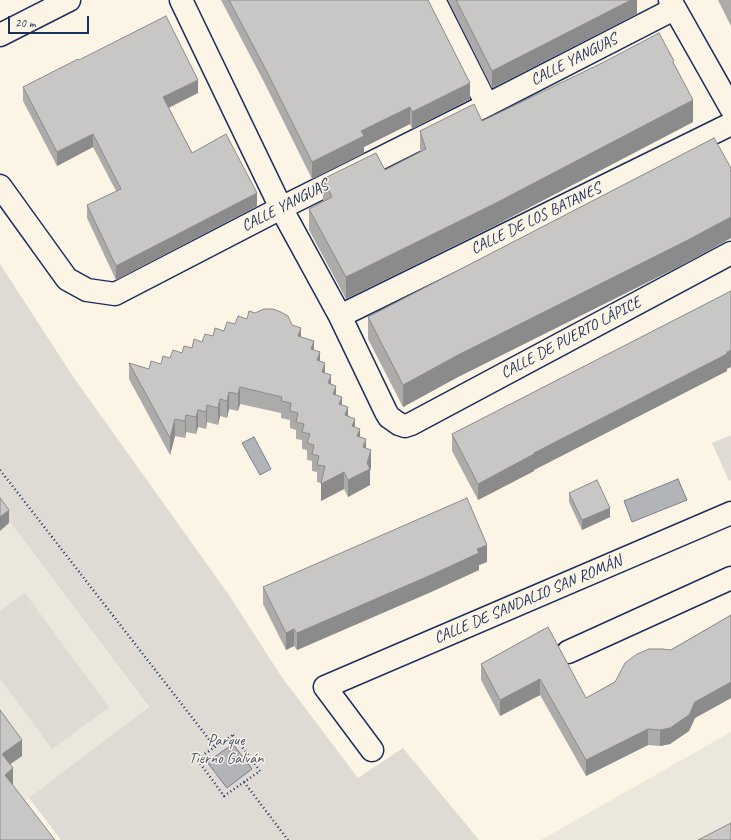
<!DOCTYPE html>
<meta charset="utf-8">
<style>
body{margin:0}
#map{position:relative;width:731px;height:840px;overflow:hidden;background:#fcf5e5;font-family:Caveat,sans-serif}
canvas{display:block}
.scale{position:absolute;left:8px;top:16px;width:81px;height:18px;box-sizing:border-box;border:2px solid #1b2f5e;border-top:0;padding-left:5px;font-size:12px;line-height:14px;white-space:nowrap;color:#1b2f5e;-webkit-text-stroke:3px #fcf5e5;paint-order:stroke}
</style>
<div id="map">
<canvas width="731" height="840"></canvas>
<div class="scale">20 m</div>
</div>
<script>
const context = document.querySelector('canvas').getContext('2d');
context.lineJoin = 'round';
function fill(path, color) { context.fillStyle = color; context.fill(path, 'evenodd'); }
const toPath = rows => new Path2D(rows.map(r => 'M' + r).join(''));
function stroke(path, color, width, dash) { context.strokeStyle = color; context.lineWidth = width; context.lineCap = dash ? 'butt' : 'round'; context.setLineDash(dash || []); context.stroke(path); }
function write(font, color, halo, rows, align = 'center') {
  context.font = font + ' Caveat,sans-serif'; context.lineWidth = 3; context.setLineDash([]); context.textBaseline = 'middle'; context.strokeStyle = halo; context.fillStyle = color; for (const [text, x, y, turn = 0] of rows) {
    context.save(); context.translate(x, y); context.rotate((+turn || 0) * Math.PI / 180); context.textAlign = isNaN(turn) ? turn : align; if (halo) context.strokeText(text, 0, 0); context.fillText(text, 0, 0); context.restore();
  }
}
fill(toPath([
 [0,509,149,708,0,820],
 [731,732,731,840,541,840]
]), '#ece7dc');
fill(toPath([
 [0,264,72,375,231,598,281,676,358,778,403,748,479,840,61,840,29,798,149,707,0,509],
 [731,435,731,480,729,481,712,443],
 [25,593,109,707,52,749,0,679,0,611]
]), '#dfdbd4');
const water = toPath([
 [254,437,271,469,260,475,242,443,254,437],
 [678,479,687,500,632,522,624,501,678,479],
 [233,744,252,769,227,788,207,762,233,744]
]);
fill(water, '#b2b4b8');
stroke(water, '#767f94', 1);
const minor = toPath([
 [181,0,281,208,340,316,386,412,389,417,399,424,405,426,411,424,731,253],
 [434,0,487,105],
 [670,0,731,108],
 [0,35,69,0],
 [0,186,67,279,87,290,115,294,281,208,487,105,674,9],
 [340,316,731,124],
 [568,652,731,578],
 [372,750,325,687,731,513]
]);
stroke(minor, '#1b2f5e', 25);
stroke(toPath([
 [0,470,215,747],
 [233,735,260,771,224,796,197,759,233,735],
 [244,782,288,840]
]), '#1b2f5e', 2.5, [1, 3]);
stroke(minor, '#fcf5e5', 22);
fill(toPath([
 [221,0,428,0,470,99,412,129,410,124,364,147,364,153,312,179,266,86],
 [448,0,637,0,637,14,492,88],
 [718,0,731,0,731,26],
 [79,60,198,93,169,108,192,153,257,206,116,280,87,218,87,205,116,191,93,147,57,166,23,101,23,87],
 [674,64,693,122,494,226,346,299,309,230,309,209,323,201,323,179,385,170,420,152,420,131,482,121],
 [731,168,731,238,688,262,458,377,403,407,368,339,368,317],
 [247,319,292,325,301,337,314,350,336,395,355,427,366,448,371,467,370,471,370,485,348,497,344,489,321,501,321,483,317,482,317,472,312,471,312,461,307,460,307,450,302,449,302,440,296,439,296,430,290,428,290,420,281,418,281,413,240,404,238,411,229,409,227,418,220,416,218,425,207,422,206,429,198,427,196,434,186,432,185,438,175,436,170,455,129,379,129,363,149,369,161,364,170,358,192,348,213,336,224,331,235,324],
 [727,369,727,371,534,470,534,471,478,500,452,451,452,434],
 [569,493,610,517,582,530,569,502],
 [487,562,479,565,479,570,431,592,297,650,294,646,286,650,263,604,263,587],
 [731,615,731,698,695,718,689,731,670,744,660,746,648,745,586,776,540,695,500,716,481,680,481,664,548,627,586,698]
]), '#acabaa');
fill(toPath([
 [631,0,637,0,637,14,492,88,492,71],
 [198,80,198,93,163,110,163,97],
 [470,83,470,99,412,129,412,112],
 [693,100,693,122,494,226,346,299,346,277],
 [410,107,410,124,364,147,364,153,312,179,312,162,361,131],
 [93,134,93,147,57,166,57,152],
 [257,193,257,206,116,280,116,266],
 [731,217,731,238,688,262,458,377,403,407,403,385,458,355],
 [301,328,301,345,298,336],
 [314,341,314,358,311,349],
 [731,350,731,367,727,369,727,371,534,470,534,471,478,500,478,484,534,453],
 [320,352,320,369,317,360],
 [325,363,325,380,322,372],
 [331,375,331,392,328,383],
 [336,386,336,403,333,394],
 [240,387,240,404,238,411,238,394],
 [229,392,229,409,227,418,227,401],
 [342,397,342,414,339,404],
 [220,399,220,416,218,425,218,408],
 [207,405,207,422,206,429,206,412],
 [348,407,348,424,345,415],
 [198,410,198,427,196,434,196,417],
 [186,415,186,432,185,438,185,421],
 [175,419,175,436,170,455,170,438],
 [355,419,355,436,352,426],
 [360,429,360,446,357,436],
 [366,439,366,456,363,447],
 [371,450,371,467,370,471,370,485,348,497,348,480,367,463],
 [344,472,344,489,321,501,321,484],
 [610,508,610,517,582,530,582,520],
 [9,510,9,523,0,531,0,517],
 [487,545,487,562,479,565,479,570,431,592,297,650,297,633,477,549],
 [294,629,294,646,286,650,286,633],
 [540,679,540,695,500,716,500,700],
 [731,682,731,698,695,718,689,731,670,744,660,746,660,730,695,702],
 [648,729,648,745,586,776,586,760],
 [22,740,22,756,2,770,2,754],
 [13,768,13,785,5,791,5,775]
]), '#8c8b8b');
const building = toPath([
 [229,0,428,0,470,83,412,112,410,107,361,131,364,136,312,162,266,70,229,0],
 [456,0,631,0,492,71,456,0],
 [166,16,198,80,163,97,192,153,226,134,257,193,116,266,87,205,121,189,93,134,57,152,23,87,78,59,79,60,166,16],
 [659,33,674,61,673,62,693,100,494,204,346,277,309,209,332,197,323,179,376,153,385,170,426,149,420,131,474,104,482,121,602,63,659,33],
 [714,138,731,168,731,170,730,171,731,172,731,217,688,240,458,355,403,385,368,317,714,138],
 [731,291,731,350,727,352,727,354,534,453,534,454,478,484,452,434,731,291],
 [264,309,273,309,281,312,288,316,292,325,301,328,298,336,314,341,311,349,320,352,317,360,325,363,322,372,331,375,328,383,336,386,333,394,342,397,339,404,348,407,345,415,355,419,352,426,360,429,357,436,366,439,363,447,371,450,367,463,370,469,348,480,344,472,321,484,325,466,317,465,319,456,312,454,314,445,307,443,310,434,302,432,304,424,296,422,298,413,290,411,291,403,281,401,282,397,240,387,238,394,229,392,227,401,220,399,218,408,207,405,206,412,198,410,196,417,186,415,185,421,175,419,170,438,129,363,149,369,151,361,161,364,163,356,170,358,173,350,182,353,184,346,192,348,194,339,202,342,205,334,213,336,215,328,224,331,227,322,235,324,238,316,247,319,249,311,255,313,264,309],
 [597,480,610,508,582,520,569,493,597,480],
 [0,498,9,510,0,517,0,498],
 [467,498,487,545,477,549,479,553,431,575,297,633,294,629,286,633,263,587,467,498],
 [731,615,731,682,695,702,689,715,670,728,660,730,648,729,586,760,540,679,500,700,481,664,548,627,586,698,615,682,625,663,637,654,649,649,662,649,671,650,731,615],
 [0,710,22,740,2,754,13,768,5,775,55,840,0,840,0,710],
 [731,823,731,840,698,840,731,823]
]);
fill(building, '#c8c7c6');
stroke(building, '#8c8b8b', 1);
write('16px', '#1b2f5e', '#fcf5e5', [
 ["CALLE YANGUAS",574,60,-27],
 ["CALLE YANGUAS",285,206,-27],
 ["CALLE DE LOS BATANES",536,219,-26],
 ["CALLE DE PUERTO LÁPICE",571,338,-28],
 ["CALLE DE SANDALIO SAN ROMÁN",528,600,-23]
]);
write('16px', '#425176', '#fcf5e5', [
 ["Parque",226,741],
 ["Tierno Galván",226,759]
]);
</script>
